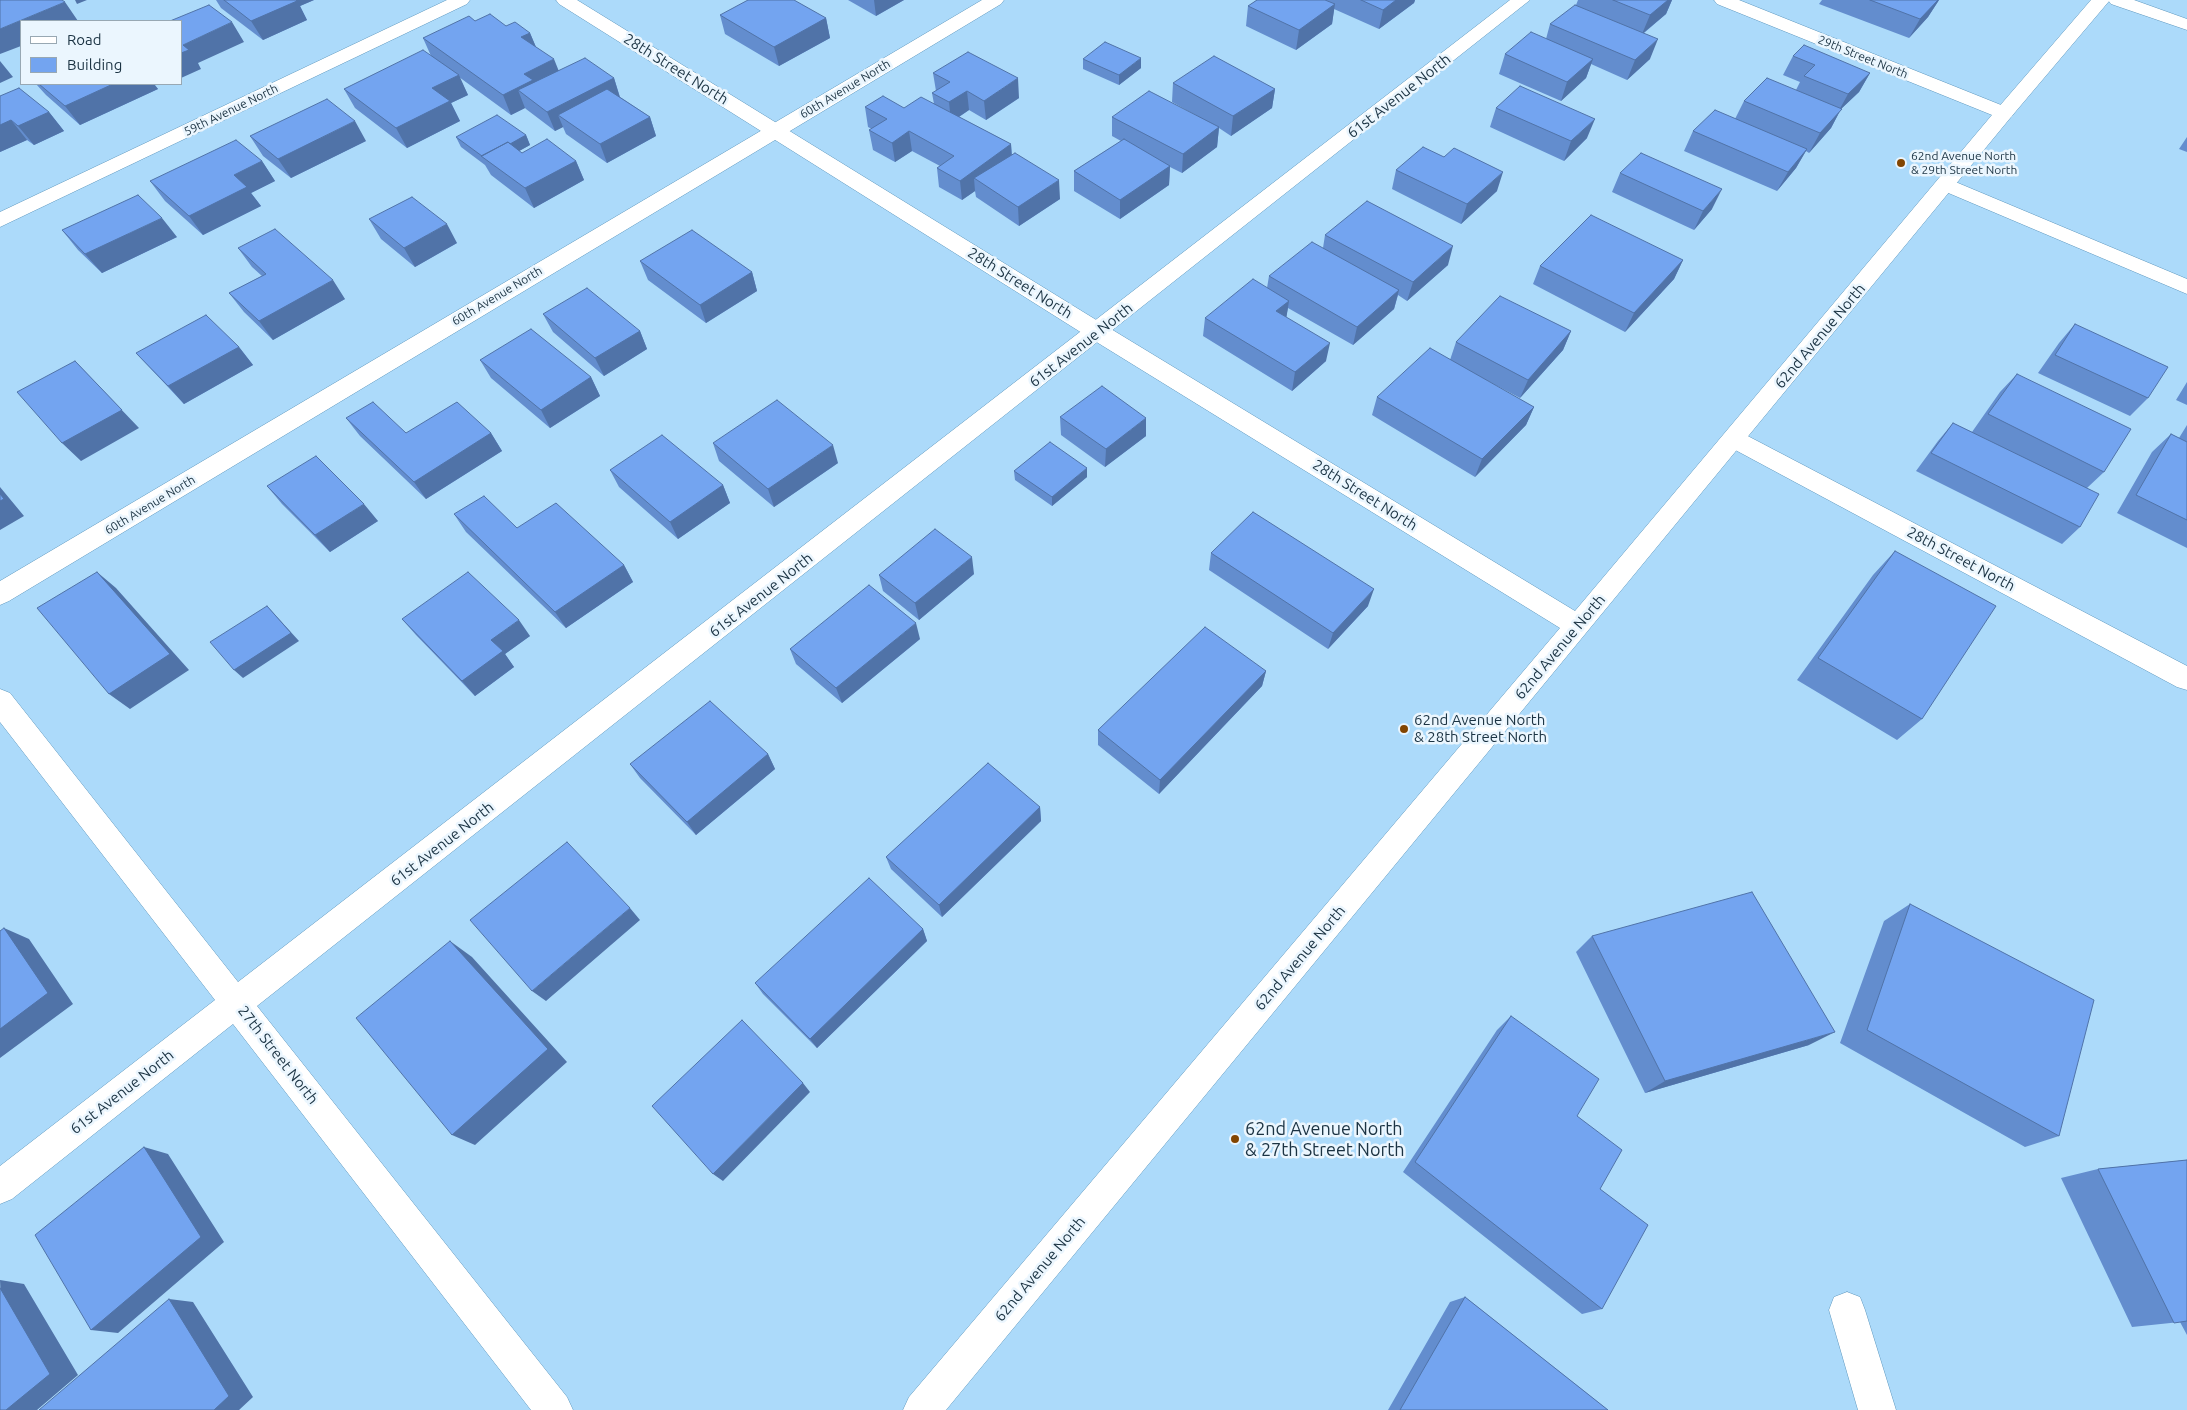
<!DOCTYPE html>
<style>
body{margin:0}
#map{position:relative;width:2187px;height:1410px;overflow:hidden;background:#acdafa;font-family:Ubuntu,sans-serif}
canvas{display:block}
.legend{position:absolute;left:20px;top:20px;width:162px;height:65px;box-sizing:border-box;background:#ebf6fe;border:1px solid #98a8b3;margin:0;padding:6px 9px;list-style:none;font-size:15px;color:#1b3343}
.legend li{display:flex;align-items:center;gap:10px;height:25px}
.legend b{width:25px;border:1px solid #98a8b3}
</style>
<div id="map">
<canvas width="2187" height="1410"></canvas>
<ul class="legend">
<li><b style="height:6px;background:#fff"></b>Road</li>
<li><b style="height:14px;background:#73a4f0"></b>Building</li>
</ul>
</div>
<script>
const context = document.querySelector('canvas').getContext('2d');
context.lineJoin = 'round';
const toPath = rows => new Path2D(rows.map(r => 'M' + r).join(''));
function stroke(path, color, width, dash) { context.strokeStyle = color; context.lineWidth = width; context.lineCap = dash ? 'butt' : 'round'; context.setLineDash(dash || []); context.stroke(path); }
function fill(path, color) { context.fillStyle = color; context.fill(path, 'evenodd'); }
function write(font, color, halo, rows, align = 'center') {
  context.font = font + ' Ubuntu,sans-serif'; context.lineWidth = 5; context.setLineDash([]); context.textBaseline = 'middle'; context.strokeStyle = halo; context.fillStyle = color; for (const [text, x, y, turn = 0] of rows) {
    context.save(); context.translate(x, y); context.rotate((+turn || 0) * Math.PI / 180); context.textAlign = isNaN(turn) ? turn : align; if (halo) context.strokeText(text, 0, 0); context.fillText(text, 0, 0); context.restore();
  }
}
const street = toPath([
 [447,0,470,0,467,4,0,227,0,212,447,0],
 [982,0,1004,0,1001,4,9,601,0,605,0,581,982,0],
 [1510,0,1530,0,257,1006,567,1397,573,1410,531,1410,233,1024,12,1199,0,1204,0,1166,215,1000,0,722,0,689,10,693,238,982,1510,0],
 [1714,0,1739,0,2011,109,2014,113,2011,117,2004,119,1997,117,1717,4,1714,0],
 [2108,0,2134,0,2187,19,2187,30,2111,4,2108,0],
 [1946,178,2187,279,2187,294,1939,189,1936,184,1939,179,1946,178],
 [1734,430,1742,433,2187,666,2187,690,2177,687,1726,445,1722,439,1726,433,1734,430],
 [1847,1292,1860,1297,1865,1310,1896,1410,1858,1410,1829,1310,1834,1297,1847,1292]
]);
const secondary = toPath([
 [556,0,577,0,1106,326,1575,611,1997,109,2091,0,2110,0,2011,117,946,1410,903,1410,909,1397,1560,628,1090,338,559,4,556,0]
]);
stroke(street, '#5e97bd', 1);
stroke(secondary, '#5e97bd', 1);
fill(street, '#fff');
fill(secondary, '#fff');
fill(toPath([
 [216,0,314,0,300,6,307,20,263,40,221,8],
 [848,0,904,0,876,16],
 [1257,0,1415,0,1414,3,1379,29,1334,9,1332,24,1296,50,1246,26,1248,6],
 [1578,0,1672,0,1666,14,1644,33,1650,59,1627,80,1591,64,1586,78,1561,101,1499,74,1505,54,1546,39,1550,24,1576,5],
 [1822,0,1939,0,1928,17,1909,38,1819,4],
 [720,15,826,18,830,38,779,66,725,34],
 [475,21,506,26,530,33,536,47,558,70,614,78,620,97,650,117,656,136,607,163,566,134,563,127,555,131,526,109,525,108,511,115,459,77,468,95,451,103,460,121,407,148,355,108,344,89,431,56,423,38],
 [1793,56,1870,73,1859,92,1841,109,1831,128,1809,153,1806,151,1796,168,1777,191,1684,151,1693,131,1735,119,1744,101,1796,90,1800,82,1783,75],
 [1083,59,1141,68,1119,85,1083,69],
 [933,73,1019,98,986,120,969,110,959,117,1011,144,1012,155,1060,199,1019,226,976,197,975,191,962,200,939,187,937,168,940,166,912,151,895,162,873,150,869,130,872,129,868,127,865,107,904,108,934,104,932,93,936,91],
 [1173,83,1275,89,1272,108,1231,136,1219,128,1217,147,1182,173,1170,167,1169,185,1120,219,1074,191,1074,171,1121,141,1112,136,1112,117,1199,117,1172,102],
 [36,84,154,84,158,89,80,125,46,95],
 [0,96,49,112,64,131,34,145,27,140,0,152],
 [1496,108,1587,138,1564,161,1490,127],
 [526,135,530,145,519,151,522,153,576,161,584,180,534,208,491,175,485,165,461,147,456,137],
 [250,136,366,141,291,178,263,156],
 [2187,137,2187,152,2179,149],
 [262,161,275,181,251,193,261,206,203,235,165,201,150,181],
 [1396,170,1497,191,1461,224,1392,189],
 [1620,173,1712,209,1694,230,1612,192],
 [369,219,457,243,415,267,381,239],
 [62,230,177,237,102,273,78,250],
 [1325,235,1448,265,1407,301,1398,295,1394,309,1353,345,1288,308,1286,317,1326,361,1292,391,1203,336,1205,318,1267,288,1269,276,1323,248],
 [238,248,345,299,273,340,244,312,229,293,262,276,252,267],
 [1683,260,1674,279,1625,332,1533,284,1540,266],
 [640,261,752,272,757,291,706,323,648,280],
 [543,314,640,331,647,349,604,376,553,332],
 [2075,324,2148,398,2130,416,2038,373,2059,343],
 [1571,331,1563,350,1520,398,1469,371,1534,407,1526,425,1475,477,1372,415,1377,397,1450,360,1456,342],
 [239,347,253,365,184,404,136,353],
 [480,360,591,377,600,396,550,428,491,378],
 [2017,374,2104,472,2087,488,2080,527,2062,544,1916,471,1938,441,1953,423,1972,432,2000,392],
 [2187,382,2187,405,2176,400],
 [1060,417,1146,436,1105,467,1061,435],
 [346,418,406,433,491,433,502,451,426,499,360,436],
 [2187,425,2187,548,2117,513,2152,452,2171,434,2179,438],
 [713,443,838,463,774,507,719,461],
 [610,470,723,485,730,503,678,539,619,487],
 [1014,471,1087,477,1052,506,1015,480],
 [267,486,378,521,330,552,282,504],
 [454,514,517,528,624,565,633,582,566,628,466,532],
 [1895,551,1922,719,1897,740,1797,680,1873,575],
 [1211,553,1368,606,1328,649,1209,570],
 [974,574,919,620,883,591,879,575],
 [402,619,530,636,505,654,514,667,475,696,416,635],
 [920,639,842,703,796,664,790,649],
 [1266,671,1262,686,1159,794,1098,745,1098,730],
 [768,754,775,769,696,835,640,778,630,764],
 [1040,807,1041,821,942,917,891,869,886,857],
 [1910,904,2059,1136,2025,1147,1840,1043,1884,921],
 [923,929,927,941,817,1048,763,994,755,983],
 [1592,936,1809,1045,1645,1093,1576,952],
 [1511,1016,1577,1116,1600,1189,1602,1309,1582,1314,1403,1172,1497,1030],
 [2187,1160,2187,1335,2180,1322,2132,1327,2061,1178,2098,1169],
 [1465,1297,1608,1410,1388,1410,1450,1302]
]), '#638dce');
fill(toPath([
 [75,0,87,0,77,4],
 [288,0,314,0,300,6,307,20,263,40,251,21],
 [874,0,904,0,876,16],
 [1396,0,1415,0,1414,3,1379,29,1383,10],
 [1668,0,1672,0,1666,14,1642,34,1650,15],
 [1938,0,1939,0,1928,17,1909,38,1920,19],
 [65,2,78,21,21,21,21,46,0,54,0,29],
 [1335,4,1332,24,1296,50,1299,30],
 [826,18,830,38,779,66,774,47],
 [232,22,244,42,198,63,201,69,181,78,181,53,183,45],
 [530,33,538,52,521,37],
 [1658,39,1650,59,1627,80,1635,60],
 [1141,58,1141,68,1119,85,1119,75],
 [554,59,562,79,518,90,525,108,511,115,503,95,524,74],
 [1593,59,1586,78,1561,101,1567,82],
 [0,61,13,77,0,83],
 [1870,73,1859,92,1841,109,1831,128,1809,153,1820,133,1837,114,1848,94],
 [459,75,468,95,451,103,460,121,407,148,396,128,432,88],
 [614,78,620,98,558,115,563,127,555,131,547,112],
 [1018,78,1019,98,986,120,984,101],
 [113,84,154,84,158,89,80,125,65,106],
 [1275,89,1272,108,1231,136,1233,116],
 [967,91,969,110,951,122,949,102],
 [49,112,64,131,34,145,18,126],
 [650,117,656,136,607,163,600,144],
 [1595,119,1587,138,1564,161,1571,141],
 [11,120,27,140,0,152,0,125],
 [355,121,366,141,291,178,278,159],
 [1219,127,1217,147,1182,173,1183,154],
 [909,131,912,151,895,162,892,143],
 [526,135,530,145,494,165,485,158],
 [1011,144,1012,164,974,178,975,191,962,200,960,181],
 [1807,149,1796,168,1777,191,1788,172],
 [262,161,275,181,251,193,261,206,203,235,189,216,234,175],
 [576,161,584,180,534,208,525,188],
 [1170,166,1169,185,1120,219,1120,200],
 [1503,172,1497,191,1461,224,1467,204],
 [1059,180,1060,199,1019,226,1018,207],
 [1722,189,1712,209,1694,230,1703,211],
 [162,218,177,237,102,273,85,254],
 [447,224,457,243,415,267,404,248],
 [1453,246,1448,265,1407,301,1413,282],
 [1683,260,1674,279,1625,332,1634,313],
 [752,272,757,291,706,323,700,305],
 [333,280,345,299,273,340,259,321],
 [1399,290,1394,309,1353,345,1357,327],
 [1289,301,1286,320,1276,311],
 [640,331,647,349,604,376,595,358],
 [1571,331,1563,350,1520,398,1528,380],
 [1330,343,1326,361,1292,391,1295,372],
 [239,347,253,365,184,404,168,386],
 [75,361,139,428,81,461,62,443],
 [591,377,600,396,550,428,541,410],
 [1534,407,1526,425,1475,477,1482,459],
 [1146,418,1146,436,1105,467,1106,449],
 [491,433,502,451,426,499,414,482],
 [833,445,838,463,774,507,768,489],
 [1087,468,1087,477,1052,506,1052,497],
 [723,485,730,503,678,539,670,522],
 [0,487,24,516,0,530],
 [364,504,378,521,330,552,315,535],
 [972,557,974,574,919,620,915,603],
 [624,565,633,582,566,628,555,612],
 [97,572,116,588,189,670,130,709,109,694],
 [1374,589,1368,606,1328,649,1333,633],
 [267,606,299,641,243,678,234,670],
 [519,620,530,636,505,654,514,667,475,696,462,681,491,640],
 [916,623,920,639,842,703,836,688],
 [1266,671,1262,686,1159,794,1160,780],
 [768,754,775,769,696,835,687,822],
 [1040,807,1041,821,942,917,939,905],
 [630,908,640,920,546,1001,532,991],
 [4,928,29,939,73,1004,0,1058,0,1029],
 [923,929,927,941,817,1048,810,1039],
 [450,941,472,957,567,1062,475,1145,452,1135],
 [1835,1032,1809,1045,1645,1093,1665,1081],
 [803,1083,810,1092,723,1181,713,1174],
 [144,1147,168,1154,224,1242,118,1333,91,1330],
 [0,1280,24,1284,78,1375,37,1410,6,1410],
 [169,1299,193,1302,253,1397,239,1410,214,1410]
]), '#5073a8');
const building = toPath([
 [0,0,62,0,65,2,0,29,0,0],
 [224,0,296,0,297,1,251,21,224,0],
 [748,0,794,0,826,18,774,47,720,15,748,0],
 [1257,0,1325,0,1335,4,1299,30,1248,6,1257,0],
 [1361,0,1396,0,1383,10,1361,0],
 [1613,0,1668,0,1650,15,1613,0],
 [1870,0,1938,0,1920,19,1870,0],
 [209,5,232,22,183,45,189,50,181,53,181,21,170,21,209,5],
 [1575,5,1658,39,1635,60,1550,24,1575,5],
 [490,14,506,26,515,22,530,33,521,37,554,59,524,74,533,80,503,95,423,38,469,16,475,21,490,14],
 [1531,32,1593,59,1567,82,1505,54,1531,32],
 [1105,42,1141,58,1119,75,1083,59,1105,42],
 [1804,45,1870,73,1848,94,1804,76,1815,65,1793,56,1804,45],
 [423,50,459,75,432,88,450,101,396,128,344,89,423,50],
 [968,52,1018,78,984,101,967,91,949,102,932,93,950,82,933,73,968,52],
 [1214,56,1275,89,1233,116,1173,83,1214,56],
 [585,58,614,78,547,112,518,90,585,58],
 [1767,78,1842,109,1820,133,1744,101,1767,78],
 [39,84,113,84,65,106,39,84],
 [1520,86,1595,119,1571,141,1496,108,1520,86],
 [19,88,49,112,18,126,11,120,0,125,0,96,19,88],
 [607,89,650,117,600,144,558,115,607,89],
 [1149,91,1219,127,1183,154,1112,117,1149,91],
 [883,96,904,108,921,97,1011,144,960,181,937,168,954,156,909,131,892,143,869,130,887,119,865,107,883,96],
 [327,99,355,121,278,159,250,136,327,99],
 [1715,110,1807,149,1788,172,1693,131,1715,110],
 [497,115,526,135,510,144,508,142,482,156,456,137,497,115],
 [547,139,576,161,525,188,481,156,508,142,522,153,547,139],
 [1124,139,1170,166,1120,200,1074,171,1124,139],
 [236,140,262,161,234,175,247,187,189,216,150,181,236,140],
 [1423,147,1444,157,1454,148,1503,172,1467,204,1396,170,1423,147],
 [1015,153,1059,180,1018,207,974,178,1015,153],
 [1641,153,1722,189,1703,211,1620,173,1641,153],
 [138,195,162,218,85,254,62,230,138,195],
 [412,197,447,224,404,248,369,219,412,197],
 [1367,201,1453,246,1413,282,1325,235,1367,201],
 [1591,215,1683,260,1634,313,1540,266,1591,215],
 [275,229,333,280,259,321,229,293,266,274,238,248,275,229],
 [692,230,752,272,700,305,640,261,692,230],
 [1312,242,1399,290,1357,327,1269,276,1312,242],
 [1253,279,1289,301,1276,311,1330,343,1295,372,1205,318,1253,279],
 [587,288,640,331,595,358,543,314,587,288],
 [1500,296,1571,331,1528,380,1456,342,1500,296],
 [206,315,239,347,168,386,136,353,206,315],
 [2075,324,2168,367,2148,398,2055,355,2075,324],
 [531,329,591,377,541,410,480,360,531,329],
 [1430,348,1534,407,1482,459,1377,397,1430,348],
 [75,361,122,410,62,443,17,392,75,361],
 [2017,374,2131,429,2104,472,1988,414,2017,374],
 [1102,386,1146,418,1106,449,1060,417,1102,386],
 [777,400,833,445,768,489,713,443,777,400],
 [373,402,406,433,457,402,491,433,414,482,346,418,373,402],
 [1953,423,2099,494,2080,527,1931,453,1953,423],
 [2171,434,2187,442,2187,520,2136,495,2171,434],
 [662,435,723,485,670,522,610,470,662,435],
 [1050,442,1087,468,1052,497,1014,471,1050,442],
 [316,456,364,504,315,535,267,486,316,456],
 [0,494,4,499,0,501,0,494],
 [484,496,517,528,556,503,624,565,555,612,454,514,484,496],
 [1253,512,1374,589,1333,633,1211,553,1253,512],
 [935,529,972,557,915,603,879,575,935,529],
 [1895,551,1996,606,1922,719,1818,658,1895,551],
 [97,572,170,654,109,694,37,608,97,572],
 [468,572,519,620,491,640,503,651,462,681,402,619,468,572],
 [869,585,916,623,836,688,790,649,869,585],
 [267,606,291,633,234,670,210,642,267,606],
 [1205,627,1266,671,1160,780,1098,730,1205,627],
 [710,701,768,754,687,822,630,764,710,701],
 [988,763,1040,807,939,905,886,857,988,763],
 [567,842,630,908,532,991,470,920,567,842],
 [869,878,923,929,810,1039,755,983,869,878],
 [1752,892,1835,1032,1665,1081,1592,936,1752,892],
 [1910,904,2094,1000,2059,1136,1867,1030,1910,904],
 [4,928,48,993,0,1029,0,931,4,928],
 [450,941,548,1049,452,1135,356,1018,450,941],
 [1511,1016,1599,1079,1577,1116,1622,1150,1600,1189,1648,1225,1602,1309,1415,1162,1511,1016],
 [742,1020,803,1083,713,1174,652,1106,742,1020],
 [144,1147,201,1237,91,1330,35,1235,144,1147],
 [2187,1160,2187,1321,2174,1323,2098,1169,2187,1160],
 [0,1288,50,1374,6,1410,0,1410,0,1288],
 [1465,1297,1608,1410,1400,1410,1465,1297],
 [169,1299,229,1396,214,1410,39,1410,169,1299]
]);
fill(building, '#73a4f0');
stroke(building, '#5073a8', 1);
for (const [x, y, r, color] of [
 [1901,163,5,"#824501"],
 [1404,729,5,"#824501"],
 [1235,1139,5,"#824501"]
]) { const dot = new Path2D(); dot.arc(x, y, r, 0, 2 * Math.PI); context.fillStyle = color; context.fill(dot); stroke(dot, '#ebf6fe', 2); }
write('12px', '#1b3343', '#ebf6fe', [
 ["29th Street North",1863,57,22],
 ["60th Avenue North",845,89,-31],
 ["59th Avenue North",231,110,-26],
 ["60th Avenue North",497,296,-31],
 ["60th Avenue North",150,505,-31]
]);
write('12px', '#1b3343', '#ebf6fe', [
 ["62nd Avenue North",1911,156],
 ["& 29th Street North",1911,170]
], 'left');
write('15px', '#1b3343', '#ebf6fe', [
 ["28th Street North",676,69,32],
 ["61st Avenue North",1399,96,-38],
 ["28th Street North",1020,283,32],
 ["62nd Avenue North",1820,336,-50],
 ["61st Avenue North",1081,345,-38],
 ["28th Street North",1365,495,32],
 ["28th Street North",1961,559,28],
 ["61st Avenue North",761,595,-38],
 ["62nd Avenue North",1560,647,-50],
 ["61st Avenue North",442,844,-38],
 ["62nd Avenue North",1300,958,-50],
 ["27th Street North",278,1055,52],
 ["61st Avenue North",122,1092,-38],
 ["62nd Avenue North",1040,1269,-50]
]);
write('15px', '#1b3343', '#ebf6fe', [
 ["62nd Avenue North",1414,720],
 ["& 28th Street North",1414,737]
], 'left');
write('18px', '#1b3343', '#ebf6fe', [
 ["62nd Avenue North",1245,1129],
 ["& 27th Street North",1245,1150]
], 'left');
</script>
